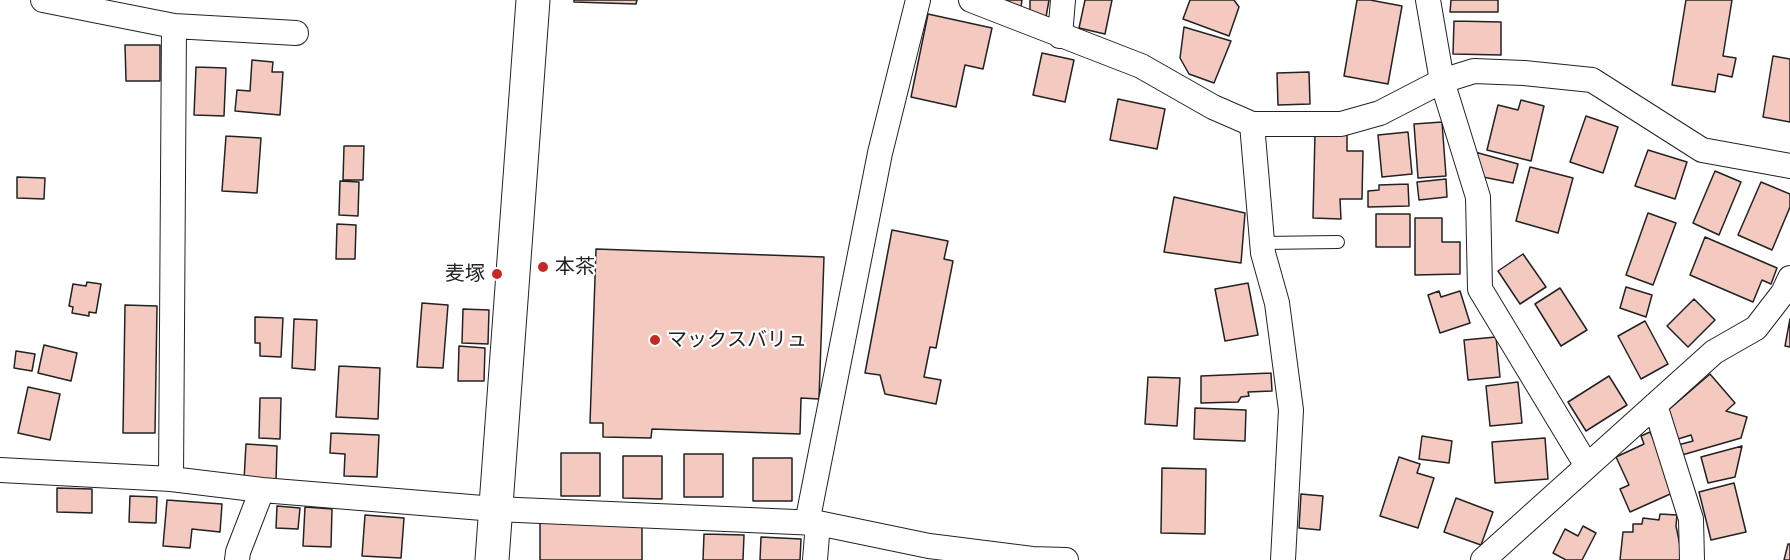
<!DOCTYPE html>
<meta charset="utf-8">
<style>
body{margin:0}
canvas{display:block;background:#fff}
</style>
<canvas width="1790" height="560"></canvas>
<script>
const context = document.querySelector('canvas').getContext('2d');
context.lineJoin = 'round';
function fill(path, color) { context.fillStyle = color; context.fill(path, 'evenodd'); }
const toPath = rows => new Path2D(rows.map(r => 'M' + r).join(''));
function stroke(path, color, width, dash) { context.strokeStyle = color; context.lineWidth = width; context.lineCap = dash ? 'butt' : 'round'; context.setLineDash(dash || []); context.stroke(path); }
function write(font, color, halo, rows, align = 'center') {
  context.font = font + ' "PT Serif","Noto Sans JP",serif'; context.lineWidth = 4.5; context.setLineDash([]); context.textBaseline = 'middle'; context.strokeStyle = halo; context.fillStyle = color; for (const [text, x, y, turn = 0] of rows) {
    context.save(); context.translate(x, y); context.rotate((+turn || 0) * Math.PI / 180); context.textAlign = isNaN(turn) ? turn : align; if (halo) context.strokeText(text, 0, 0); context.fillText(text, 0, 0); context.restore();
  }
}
const building = toPath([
 [574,0,637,0,636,4,574,2,574,0],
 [1003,0,1022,0,1021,7,1003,0],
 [1030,0,1049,0,1046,17,1030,14,1030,0],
 [1085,0,1112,0,1105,34,1079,28,1085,0],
 [1190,0,1234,0,1239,7,1229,36,1183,19,1190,0],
 [1357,0,1370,0,1402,6,1388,84,1344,76,1357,0],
 [1451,0,1498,0,1498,12,1450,12,1451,0],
 [1686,0,1732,0,1723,56,1736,58,1732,77,1718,74,1715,92,1672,85,1686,0],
 [928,14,992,28,983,69,965,65,956,107,911,97,928,14],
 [1454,21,1501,22,1501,55,1453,54,1454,21],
 [1184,27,1231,41,1214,83,1189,74,1180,58,1184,27],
 [125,45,160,45,160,81,126,81,125,45],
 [1042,53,1074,60,1065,102,1033,95,1042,53],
 [1773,56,1790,59,1790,122,1763,117,1773,56],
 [252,60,273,62,272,72,283,72,280,115,235,111,237,90,250,91,252,60],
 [196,67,226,68,224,116,194,115,196,67],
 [1309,72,1310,104,1278,105,1277,73,1309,72],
 [1118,99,1165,109,1157,149,1110,140,1118,99],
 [1521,100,1544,106,1531,161,1487,150,1498,105,1518,110,1521,100],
 [1586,116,1618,127,1603,173,1570,162,1586,116],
 [1442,122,1446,176,1418,178,1414,124,1442,122],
 [1408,132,1412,174,1382,177,1378,135,1408,132],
 [1315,133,1347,133,1347,151,1363,151,1362,199,1340,199,1341,219,1313,218,1315,133],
 [226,136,261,138,257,193,222,191,226,136],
 [344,146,364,146,363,180,343,180,344,146],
 [1648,150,1687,162,1675,199,1635,186,1648,150],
 [1475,152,1518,164,1513,183,1483,177,1475,152],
 [1530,167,1573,178,1558,233,1516,221,1530,167],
 [1715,171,1741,182,1719,235,1693,223,1715,171],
 [17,177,45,178,44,199,17,198,17,177],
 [1446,179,1447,197,1419,200,1417,182,1446,179],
 [340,181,359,182,358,216,339,215,340,181],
 [1761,182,1790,194,1790,207,1772,250,1738,235,1761,182],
 [1408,184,1409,206,1368,207,1368,191,1379,190,1379,185,1408,184],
 [1174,197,1245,213,1241,263,1164,252,1174,197],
 [1648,213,1676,223,1653,285,1626,275,1648,213],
 [1376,214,1410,214,1410,247,1376,247,1376,214],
 [1415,218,1442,218,1442,242,1460,242,1460,274,1415,275,1415,218],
 [337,224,356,225,355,259,336,259,337,224],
 [892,230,948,241,944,259,953,261,936,348,930,347,924,377,941,380,936,404,885,394,880,375,865,373,892,230],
 [1705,237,1777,268,1771,284,1762,280,1753,302,1690,275,1705,237],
 [596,249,824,257,819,399,801,398,800,434,652,429,651,438,603,437,603,423,590,423,596,249],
 [1523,254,1546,287,1520,304,1498,271,1523,254],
 [87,282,101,284,96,313,89,312,89,316,72,313,73,307,69,306,73,284,86,286,87,282],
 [1248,283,1258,335,1225,341,1215,289,1248,283],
 [1626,287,1652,295,1646,317,1620,308,1626,287],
 [1560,288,1587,330,1561,346,1535,304,1560,288],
 [1439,291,1441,297,1460,291,1470,323,1440,333,1428,295,1439,291],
 [1694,299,1715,320,1688,347,1667,326,1694,299],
 [422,303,448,305,443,368,417,367,422,303],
 [125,305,157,306,155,433,123,433,125,305],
 [463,309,489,310,488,344,462,343,463,309],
 [255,317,283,318,281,357,260,356,260,343,255,343,255,317],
 [294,319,317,320,315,370,292,368,294,319],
 [1790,319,1790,347,1785,346,1790,319],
 [1645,321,1668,364,1641,379,1618,336,1645,321],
 [1496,337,1500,377,1468,380,1464,340,1496,337],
 [44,345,77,353,71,381,38,373,44,345],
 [459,346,485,348,484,381,458,381,459,346],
 [16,351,35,354,32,371,14,368,16,351],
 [339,366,380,368,378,419,336,417,339,366],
 [1271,373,1272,391,1248,392,1249,396,1241,397,1238,402,1201,403,1201,376,1271,373],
 [1710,374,1735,403,1726,411,1747,417,1741,438,1682,455,1678,445,1693,441,1691,435,1675,440,1666,412,1710,374],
 [1609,376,1627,405,1586,431,1568,402,1609,376],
 [1148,377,1180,378,1177,426,1145,424,1148,377],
 [1518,382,1522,423,1490,426,1486,386,1518,382],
 [28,387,60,394,50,440,18,433,28,387],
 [260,398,281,398,280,439,259,438,260,398],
 [1195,408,1246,410,1245,441,1194,439,1195,408],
 [1650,432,1677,491,1630,512,1620,489,1629,485,1616,457,1644,444,1641,436,1650,432],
 [331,433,379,435,377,477,344,476,345,454,330,453,331,433],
 [1422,436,1452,441,1449,463,1419,459,1422,436],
 [1545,438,1548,479,1495,483,1492,442,1545,438],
 [246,444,277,446,276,482,244,480,246,444],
 [1742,446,1735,477,1708,483,1701,457,1742,446],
 [561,453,600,453,600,496,561,496,561,453],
 [684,454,723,454,723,497,684,497,684,454],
 [623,456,662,456,662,499,623,498,623,456],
 [1399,457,1420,464,1417,473,1434,478,1418,528,1380,516,1399,457],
 [753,458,792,458,792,501,753,501,753,458],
 [1162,468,1206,469,1205,534,1161,533,1162,468],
 [1734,483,1746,532,1711,540,1699,492,1734,483],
 [57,488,92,489,92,513,57,512,57,488],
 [1301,494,1323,496,1320,530,1299,528,1301,494],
 [130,496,157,497,156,523,129,522,130,496],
 [1456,498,1493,512,1481,545,1444,532,1456,498],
 [167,500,222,504,220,532,192,529,190,548,163,546,167,500],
 [277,506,300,508,298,529,276,528,277,506],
 [305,507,332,509,331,547,303,546,305,507],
 [1660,514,1677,515,1676,526,1683,560,1620,560,1623,532,1633,532,1633,524,1642,524,1643,518,1659,520,1660,514],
 [365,515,404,518,401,558,362,556,365,515],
 [540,523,642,523,642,560,540,560,540,523],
 [1583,526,1596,533,1582,560,1566,560,1553,553,1565,529,1578,536,1583,526],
 [704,534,744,535,743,560,703,560,704,534],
 [761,537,801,539,800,560,760,560,761,537],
 [1788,544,1790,544,1790,560,1784,560,1788,544]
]);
fill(building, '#f3c9c0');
stroke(building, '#222', 1.5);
const lane = toPath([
 [1262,243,1338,242]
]);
const street = toPath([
 [43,0,174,26,171,479],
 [971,0,1141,66,1213,107,1252,124,1341,124,1380,113,1442,81,1474,71,1524,73,1592,80,1702,150,1790,166],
 [1428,0,1442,81,1478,197,1480,289,1587,466],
 [174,26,296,33],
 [1060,36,1063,0],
 [1252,124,1263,253,1277,303,1291,410,1283,560],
 [1655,405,1691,519,1692,560],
 [0,470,171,479,262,490,495,509,818,523,929,546,1032,559,1066,560],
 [807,523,880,153,918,0],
 [237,560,238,552,262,490],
 [815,560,818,523],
 [1483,560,1714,352,1756,328,1783,293,1790,278]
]);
const secondary = toPath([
 [492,560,533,0]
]);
stroke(lane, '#222', 14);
stroke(street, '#222', 26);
stroke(secondary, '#222', 35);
stroke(lane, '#fff', 12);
stroke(street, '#fff', 24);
stroke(secondary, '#fff', 33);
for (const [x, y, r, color] of [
 [543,267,6,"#c62828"],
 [497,274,6,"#c62828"],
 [655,340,6,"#c62828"]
]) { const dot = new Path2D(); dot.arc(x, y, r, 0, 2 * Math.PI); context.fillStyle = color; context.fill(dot); stroke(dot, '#fff', 2); }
write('20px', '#222', '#fff', [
 ["本茶",555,267],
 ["麦塚",485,274,"right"],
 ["マックスバリュ",667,340]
], 'left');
</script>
